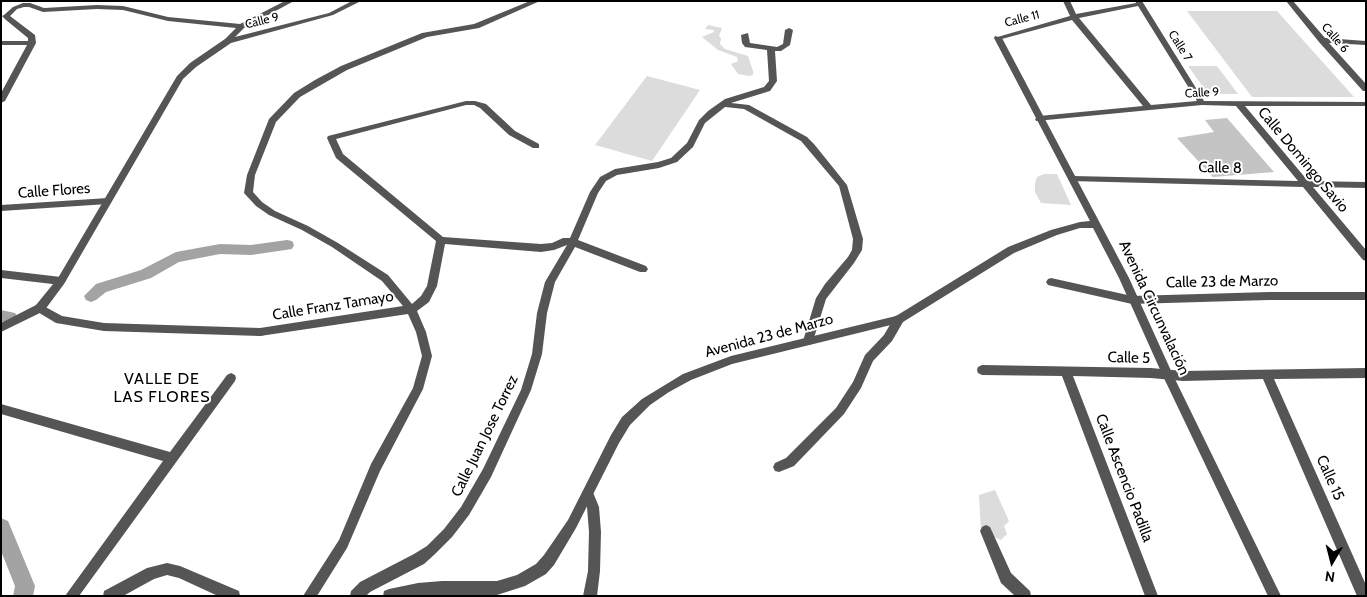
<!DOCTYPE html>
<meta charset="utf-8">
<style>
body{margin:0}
#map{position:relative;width:1367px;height:597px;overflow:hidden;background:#fff;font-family:Cabin,sans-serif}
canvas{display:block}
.frame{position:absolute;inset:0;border:2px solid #000;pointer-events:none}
.north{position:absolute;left:1307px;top:537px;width:50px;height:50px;-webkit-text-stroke:4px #fff;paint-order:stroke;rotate:188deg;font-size:14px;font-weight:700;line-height:20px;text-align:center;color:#000}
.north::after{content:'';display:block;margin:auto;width:18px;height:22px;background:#000;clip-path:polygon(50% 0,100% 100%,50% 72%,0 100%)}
</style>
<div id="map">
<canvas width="1367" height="597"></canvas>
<div class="frame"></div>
<div class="north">N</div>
</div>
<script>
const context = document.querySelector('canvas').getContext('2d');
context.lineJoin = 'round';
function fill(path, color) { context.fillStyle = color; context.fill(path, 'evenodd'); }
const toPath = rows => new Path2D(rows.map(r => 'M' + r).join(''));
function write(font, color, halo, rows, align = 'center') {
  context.font = font + ' Cabin,sans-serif'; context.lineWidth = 4; context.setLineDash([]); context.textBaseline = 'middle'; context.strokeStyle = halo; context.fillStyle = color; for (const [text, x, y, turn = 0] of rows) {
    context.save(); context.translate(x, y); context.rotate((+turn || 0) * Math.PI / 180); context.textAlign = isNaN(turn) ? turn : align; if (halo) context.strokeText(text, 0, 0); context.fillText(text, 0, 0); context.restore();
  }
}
fill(toPath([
 [1187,11,1277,11,1354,97,1252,97],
 [708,25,722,28,719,36,721,38,720,44,725,49,748,56,753,71,753,75,749,76,738,74,731,64,738,61,737,57,718,50,702,37,714,32,714,30,705,29],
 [1188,66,1217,66,1238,94,1208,94],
 [647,76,700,90,652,161,595,145],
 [1044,174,1057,174,1071,205,1041,203,1035,192,1035,183,1037,177],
 [995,490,1009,521,1004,526,1007,534,1001,540,981,531,979,495]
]), '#dcdcdc');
fill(toPath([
 [287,240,292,241,294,245,292,249,251,255,220,254,179,262,151,278,106,292,96,300,91,302,86,300,84,296,96,284,141,270,176,252,220,244,251,245,287,240],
 [1,310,15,313,18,317,15,321,1,322,1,310],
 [1,518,8,521,35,586,33,596,13,596,15,586,1,551,1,518]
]), '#a3a3a3');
fill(toPath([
 [1227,118,1274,172,1213,177,1177,138,1214,132,1205,120]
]), '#c4c4c4');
fill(toPath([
 [108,198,112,201,108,204,1,211,1,205,108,198],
 [1,270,61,277,66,281,61,285,1,278,1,270],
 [40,304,62,316,104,323,260,328,264,329,265,332,264,335,260,336,104,331,56,323,36,311,35,308,36,305,40,304]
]), '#555');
fill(toPath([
 [285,1,294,1,244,28,235,37,329,13,352,1,361,1,333,15,231,43,196,67,183,79,64,284,44,311,1,332,1,323,36,305,58,278,177,76,190,63,225,39,236,28,168,21,123,10,97,9,43,12,29,7,24,7,17,9,10,16,35,35,36,43,5,101,1,103,1,93,27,45,1,45,1,41,28,41,28,38,6,20,2,16,4,15,13,7,23,3,30,3,44,8,97,5,123,6,168,17,240,24,285,1],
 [530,1,540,1,479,28,427,37,347,70,300,97,276,122,255,175,253,192,262,202,275,211,308,226,338,243,388,275,412,304,421,296,427,286,436,241,336,158,327,138,328,136,466,101,475,101,486,104,515,131,539,144,539,148,533,148,509,135,480,108,474,105,466,105,336,139,343,154,443,237,541,244,552,243,563,238,570,238,590,192,600,177,615,169,658,162,671,158,687,143,699,120,708,111,725,99,764,87,769,81,767,50,745,47,742,43,741,35,748,33,750,43,777,47,783,44,785,30,789,28,793,30,790,45,781,51,775,51,777,81,770,91,731,103,749,105,807,137,814,144,847,185,863,239,862,250,854,263,826,299,813,341,812,344,808,345,804,344,803,341,816,298,825,284,848,257,852,250,853,239,839,186,801,141,744,109,725,107,705,123,693,147,677,162,659,168,617,175,606,181,598,193,578,240,646,266,648,269,646,272,640,272,575,247,555,282,547,313,542,354,531,390,491,477,469,515,452,537,435,554,424,564,370,592,366,596,350,596,351,591,360,582,414,554,427,546,444,529,461,507,483,469,521,390,532,354,537,313,545,282,567,245,554,250,541,252,445,244,437,286,429,302,417,311,426,332,432,356,423,389,380,471,347,548,317,596,303,596,339,540,371,464,413,388,422,356,416,332,408,314,260,336,256,335,255,332,256,329,260,328,403,306,382,281,332,247,302,230,269,215,256,206,244,193,247,175,269,119,294,93,315,80,341,66,422,33,474,24,530,1],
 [1063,1,1070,1,1076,14,1136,3,1135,1,1142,1,1204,101,1366,102,1366,106,1245,106,1308,181,1366,182,1366,188,1313,187,1366,250,1366,261,1363,260,1303,187,1070,181,1069,179,1070,177,1073,176,1298,181,1236,106,1202,105,1036,121,1035,119,1039,116,1143,106,1072,20,998,40,994,38,1070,16,1063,1],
 [1138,6,1197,101,1151,105,1079,18,1138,6],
 [1286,1,1293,1,1325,38,1366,41,1366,45,1329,43,1366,84,1366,91,1363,91,1319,42,1286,1],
 [1051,278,1132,296,1269,292,1366,292,1366,300,1269,300,1132,304,1048,285,1046,282,1048,279,1051,278],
 [899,315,903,316,904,319,903,322,892,341,873,361,861,388,844,414,794,466,779,472,775,471,773,467,775,463,786,458,836,408,853,382,865,355,884,335,895,316,899,315],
 [982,365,1151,368,1183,371,1366,368,1366,378,1274,379,1366,585,1366,596,1357,596,1263,379,1183,381,1151,378,1073,376,1158,596,1145,596,1062,376,982,375,978,373,977,370,978,367,982,365],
 [231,373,235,375,236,378,235,381,79,596,65,596,163,461,1,414,1,404,170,452,227,375,231,373],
 [588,488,592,490,599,507,601,532,600,571,597,596,583,596,588,571,589,532,587,507,582,494,584,490,588,488],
 [986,525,990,527,1011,573,1030,591,1031,596,1015,596,1001,583,980,531,982,527,986,525],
 [167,563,180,566,239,591,240,596,218,596,179,578,167,575,154,579,123,596,103,596,104,591,147,568,167,563]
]), '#555');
fill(toPath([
 [995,36,1002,38,1129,278,1172,373,1281,596,1268,596,1162,374,1119,278,1093,228,1080,228,1057,235,1014,253,903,322,732,364,691,380,669,392,650,405,630,425,619,443,576,528,554,565,546,574,525,586,497,595,383,596,384,591,389,589,418,583,442,581,497,581,517,575,536,564,544,555,568,520,611,435,622,417,642,399,683,374,731,356,896,316,1008,247,1051,230,1080,222,1090,221,994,38,995,36]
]), '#555');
write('12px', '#000', '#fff', [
 ["Calle 11",1022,19,-14],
 ["Calle 9",262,21,-14],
 ["Calle 6",1335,38,49],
 ["Calle 7",1180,46,58],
 ["Calle 9",1202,93,-3]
]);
write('15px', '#000', '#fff', [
 ["Calle Domingo Savio",1303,160,50],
 ["Calle 8",1220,168,1],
 ["Calle Flores",54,191,-4],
 ["Calle 23 de Marzo",1222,282,-1],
 ["Calle Franz Tamayo",333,306,-9],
 ["Avenida Circunvalación",1154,308,65],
 ["Avenida 23 de Marzo",769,336,-15],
 ["Calle 5",1129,358,1],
 ["Calle Juan Jose Torrez",485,436,-64],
 ["Calle Ascencio Padilla",1124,478,69],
 ["Calle 15",1330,478,66]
]);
context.letterSpacing = '1px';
write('16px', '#000', '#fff', [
 ["VALLE DE",162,379],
 ["LAS FLORES",162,397]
]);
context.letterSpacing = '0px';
</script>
